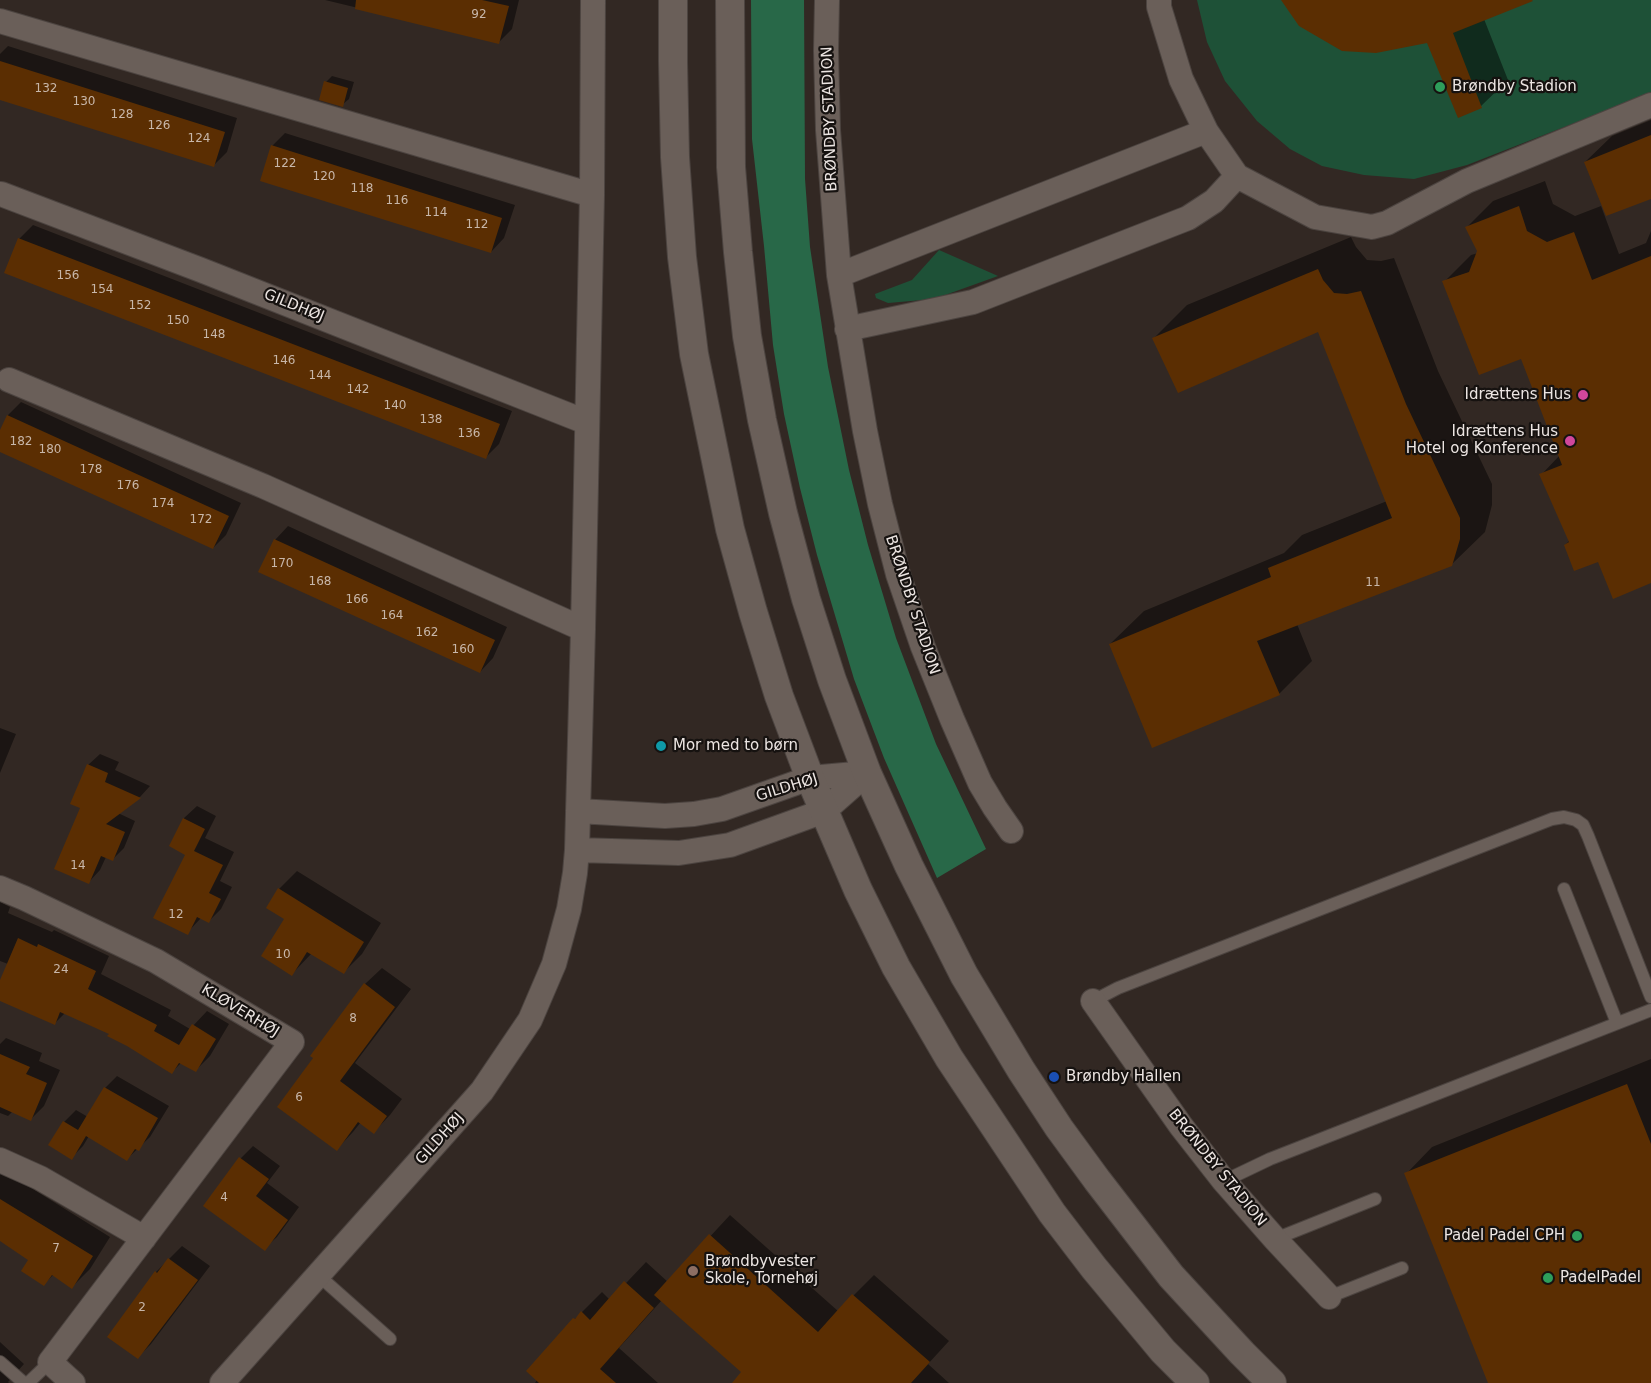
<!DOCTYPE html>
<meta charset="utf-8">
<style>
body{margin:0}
canvas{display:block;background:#322823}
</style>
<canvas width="1651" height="1383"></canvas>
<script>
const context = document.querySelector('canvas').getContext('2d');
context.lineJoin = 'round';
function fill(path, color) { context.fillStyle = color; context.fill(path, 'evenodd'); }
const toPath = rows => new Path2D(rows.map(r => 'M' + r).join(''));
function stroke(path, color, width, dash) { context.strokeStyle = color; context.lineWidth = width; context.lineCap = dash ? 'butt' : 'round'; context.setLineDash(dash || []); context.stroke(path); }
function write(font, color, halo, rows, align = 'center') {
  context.font = font + ' "DejaVu Sans",sans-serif'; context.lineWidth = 4.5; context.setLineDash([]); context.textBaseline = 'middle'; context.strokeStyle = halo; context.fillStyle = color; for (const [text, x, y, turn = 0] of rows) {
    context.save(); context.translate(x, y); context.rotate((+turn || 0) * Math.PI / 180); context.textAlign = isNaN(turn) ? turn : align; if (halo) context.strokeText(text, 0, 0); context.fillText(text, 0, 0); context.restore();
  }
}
fill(toPath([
 [1197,0,1651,0,1651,93,1467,165,1414,179,1364,175,1322,166,1290,149,1257,121,1225,81,1207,42],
 [939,250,998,276,934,299,888,303,876,298,875,294,912,280]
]), '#1e5137');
fill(toPath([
 [751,0,804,0,805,179,810,247,828,367,849,470,868,545,896,638,936,744,986,849,937,878,884,758,854,679,817,555,800,488,784,414,773,345,764,246,752,139]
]), '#286848');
fill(toPath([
 [325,0,519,0,512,29,499,42],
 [1283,0,1532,0,1484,19,1508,80,1481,106,1428,41],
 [8,46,237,118,227,152,213,166,0,99,0,54],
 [332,76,354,82,349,99,342,105,326,82],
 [1651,120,1651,197,1585,162,1612,136],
 [285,133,515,205,504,238,491,252,272,146],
 [1545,181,1553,204,1575,216,1601,206,1619,254,1646,243,1651,231,1651,581,1565,545,1570,540,1541,475,1560,455,1522,357,1444,282,1471,255,1478,253,1478,251,1467,227,1493,201],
 [33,225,512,411,499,444,486,457,6,272,19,239],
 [1351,237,1356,247,1367,260,1381,261,1394,258,1438,371,1492,484,1492,505,1485,532,1451,565,1297,624,1312,661,1279,694,1110,644,1144,611,1284,553,1302,535,1387,501,1318,330,1154,338,1187,305],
 [21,402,241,503,226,535,213,548,0,450,0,433,8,415],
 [288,526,507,627,493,658,480,672,275,540],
 [0,728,16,734,0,773],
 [100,754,119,762,115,770,150,786,140,797,118,813,135,821,124,848,112,860,106,857,100,870,89,882,82,807,88,765],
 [197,806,216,816,205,838,234,852,220,881,232,887,221,909,209,921,201,918,187,933,187,854,171,846,184,818],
 [297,871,381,923,362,954,344,972,312,953,292,974,286,919,279,889],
 [0,902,10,907,8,913,52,932,54,930,109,956,101,974,171,1010,168,1016,190,1029,207,1011,229,1024,210,1056,196,1070,182,1062,172,1072,111,1033,66,1012,54,1024,0,1000,0,984,8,964,0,961],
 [382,968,411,989,355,1063,402,1099,390,1115,374,1132,361,1122,353,1132,337,1149,279,1107,365,984],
 [6,1038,42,1053,39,1061,60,1070,44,1106,31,1119,13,1111,8,1116,0,1113,0,1044],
 [1651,1059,1651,1383,1490,1383,1406,1174,1432,1147],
 [117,1076,169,1106,150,1137,127,1159,89,1136,83,1146,71,1158,64,1122,76,1110,88,1117,105,1088],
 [253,1146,280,1166,267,1183,299,1207,277,1237,264,1249,205,1205,241,1158],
 [0,1166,20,1181,110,1237,90,1269,72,1287,53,1275,44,1284,30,1259,0,1239],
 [730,1215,838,1311,874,1275,949,1341,928,1364,949,1383,734,1383,744,1372,662,1300,619,1348,658,1383,535,1383,575,1319,602,1292,610,1300,646,1262,668,1282],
 [182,1246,210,1266,151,1344,138,1357,156,1272],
 [0,1342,24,1364,8,1382,9,1383,0,1383]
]), '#0007');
fill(toPath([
 [356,0,482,0,509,6,499,44,355,9],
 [1281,0,1532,0,1533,1,1453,33,1482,108,1458,118,1427,43,1376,53,1342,51,1299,26],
 [0,61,225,132,214,167,0,100],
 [324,81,348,88,343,107,319,100],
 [1651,135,1651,199,1606,216,1584,162],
 [271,145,502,218,491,253,260,181],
 [1519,206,1527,231,1547,242,1574,232,1592,280,1651,256,1651,583,1613,599,1598,562,1574,571,1564,545,1569,542,1539,474,1562,465,1521,359,1479,375,1442,281,1469,272,1477,251,1465,227],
 [18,238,500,424,486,459,4,273],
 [1318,269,1323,280,1334,293,1347,294,1361,291,1406,404,1460,518,1460,539,1452,566,1257,641,1280,695,1152,748,1109,644,1271,577,1268,568,1392,518,1318,332,1178,393,1152,338],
 [7,415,229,516,213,549,0,452,0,430],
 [274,539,495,640,480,673,258,572],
 [87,764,108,773,105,782,141,798,106,824,125,832,113,861,101,856,89,884,54,869,80,808,70,804],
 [183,818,205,829,194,851,223,865,209,893,221,899,209,923,197,917,188,935,153,918,185,855,169,846],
 [278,888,364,942,344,974,307,952,292,976,261,956,284,919,266,908],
 [18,938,37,947,38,944,96,971,88,989,157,1025,154,1031,179,1045,192,1024,216,1039,196,1072,179,1063,172,1074,127,1046,107,1036,109,1034,60,1012,55,1025,0,1001,0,980],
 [364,983,395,1007,340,1081,387,1116,374,1134,358,1122,337,1151,277,1107,313,1058,310,1056],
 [0,1054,30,1067,26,1074,47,1083,31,1121,0,1107],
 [1627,1084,1651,1144,1651,1383,1488,1383,1404,1173],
 [104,1087,158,1118,139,1151,135,1149,127,1161,86,1136,72,1160,48,1145,63,1121,78,1130],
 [239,1157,269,1179,256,1196,288,1220,265,1251,203,1206],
 [0,1199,93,1256,72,1289,52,1275,44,1286,21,1271,28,1260,0,1241],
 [709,1234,818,1332,852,1294,930,1362,911,1383,732,1383,741,1372,654,1295],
 [168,1258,198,1280,138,1359,107,1337,155,1271,157,1273],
 [624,1281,654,1308,600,1369,616,1383,539,1383,526,1371,573,1318,575,1319,581,1311,590,1320]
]), '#5b2e02');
const service = toPath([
 [1564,889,1617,1023],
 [1093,1001,1118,988,1552,819,1564,817,1576,820,1583,825,1588,836,1651,997],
 [1224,1181,1270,1159,1651,1010],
 [1275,1239,1375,1199],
 [318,1275,390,1339],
 [1329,1297,1402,1268],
 [0,1362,24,1383],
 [28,1383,50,1362]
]);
const minor = toPath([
 [827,0,826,51,828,130,839,275,865,431,880,504,898,574,923,647,952,719,980,783,995,808,1011,831],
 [0,21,592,195],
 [1206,131,1237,176,1315,217,1372,227,1387,223,1467,181,1651,105],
 [1,194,201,270,586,422],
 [839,275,1206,131,1181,79,1159,7,1159,0],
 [847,329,973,302,1188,218,1214,201,1237,176],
 [9,380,263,486,583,629],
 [578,811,665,816,694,814,722,809,810,778,867,773],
 [577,850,679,853,730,845,824,811,867,773],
 [0,888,24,898,156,961,292,1042,50,1362,73,1383],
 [1093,1001,1181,1126,1224,1181,1275,1239,1329,1297],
 [0,1160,40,1178,144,1238],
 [222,1383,482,1091,530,1020,554,964,569,909,575,873,577,850,583,629,592,195,593,0]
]);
const tertiary = toPath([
 [673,0,673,62,675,157,682,257,694,354,730,529,753,612,779,696,810,778,858,890,896,967,949,1058,1052,1213,1094,1268,1163,1351,1195,1383],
 [730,0,731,167,738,252,747,336,762,420,783,513,806,599,832,680,867,773,909,866,964,975,1021,1070,1059,1128,1097,1180,1171,1276,1242,1353,1272,1383]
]);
stroke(service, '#4c4440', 14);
stroke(minor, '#4c4440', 26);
stroke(tertiary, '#4c4440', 30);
stroke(service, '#6a5f59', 12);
stroke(minor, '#6a5f59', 24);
stroke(tertiary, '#6a5f59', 28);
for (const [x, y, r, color] of [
 [1440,87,6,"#2e9e5b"],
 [1583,395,6,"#d1479c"],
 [1570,441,6,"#d1479c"],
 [661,746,6,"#0f9aa8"],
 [1054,1077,6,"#1a4fb4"],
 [1577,1236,6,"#2e9e5b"],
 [693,1271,6,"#8d6e63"],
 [1548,1278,6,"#2e9e5b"]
]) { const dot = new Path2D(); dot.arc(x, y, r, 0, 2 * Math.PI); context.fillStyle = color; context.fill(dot); stroke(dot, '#161210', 2); }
write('12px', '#c8b7aa', null, [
 ["92",479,15],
 ["132",46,89],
 ["130",84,102],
 ["128",122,115],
 ["126",159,126],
 ["124",199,139],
 ["122",285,164],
 ["120",324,177],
 ["118",362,189],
 ["116",397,201],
 ["114",436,213],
 ["112",477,225],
 ["156",68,276],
 ["154",102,290],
 ["152",140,306],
 ["150",178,321],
 ["148",214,335],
 ["146",284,361],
 ["144",320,376],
 ["142",358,390],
 ["140",395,406],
 ["138",431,420],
 ["136",469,434],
 ["182",21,442],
 ["180",50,450],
 ["178",91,470],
 ["176",128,486],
 ["174",163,504],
 ["172",201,520],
 ["170",282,564],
 ["168",320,582],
 ["11",1373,583],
 ["166",357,600],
 ["164",392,616],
 ["162",427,633],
 ["160",463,650],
 ["14",78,866],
 ["12",176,915],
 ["10",283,955],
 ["24",61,970],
 ["8",353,1019],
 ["6",299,1098],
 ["4",224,1198],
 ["7",56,1249],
 ["2",142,1308]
]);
write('15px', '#ece5e2', '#161210', [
 ["Brøndby Stadion",1452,87],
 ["Idrættens Hus",1571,395,"right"],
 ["Idrættens Hus",1558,432,"right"],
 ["Hotel og Konference",1558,449,"right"],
 ["Mor med to børn",673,746],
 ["Brøndby Hallen",1066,1077],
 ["Padel Padel CPH",1565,1236,"right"],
 ["Brøndbyvester",705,1262],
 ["Skole, Tornehøj",705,1279],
 ["PadelPadel",1560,1278]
], 'left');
write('15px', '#ece5e2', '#161210', [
 ["BRØNDBY STADION",830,119,-92],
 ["GILDHØJ",294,306,22],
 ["BRØNDBY STADION",912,605,72],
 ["GILDHØJ",787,788,-17],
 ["KLØVERHØJ",240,1011,31],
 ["GILDHØJ",440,1139,-48],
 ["BRØNDBY STADION",1217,1168,51]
]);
</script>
